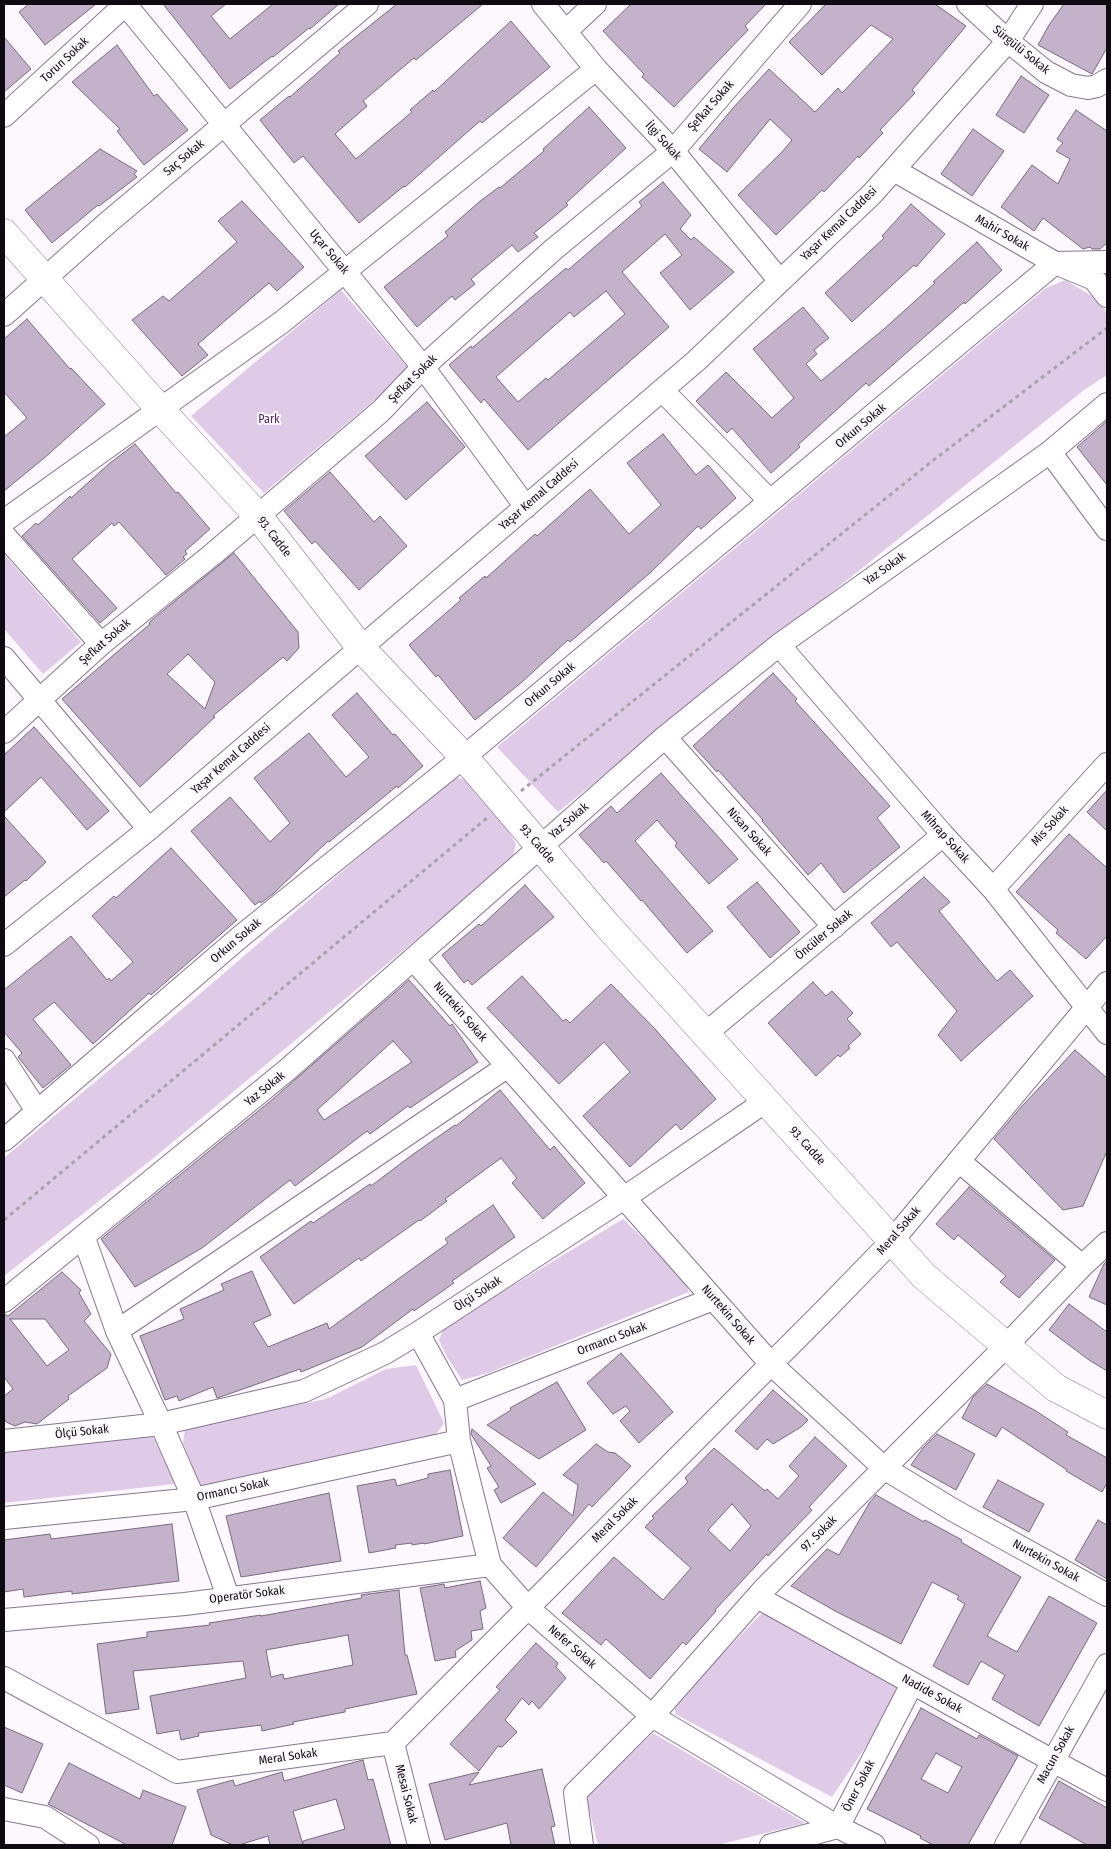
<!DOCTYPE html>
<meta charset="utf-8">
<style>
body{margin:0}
#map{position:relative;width:1111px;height:1849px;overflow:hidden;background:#fcf8fe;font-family:"Fira Sans Condensed",sans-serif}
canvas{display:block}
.frame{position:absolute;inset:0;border:5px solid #0f0911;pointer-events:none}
</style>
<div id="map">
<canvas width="1111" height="1849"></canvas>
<div class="frame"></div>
</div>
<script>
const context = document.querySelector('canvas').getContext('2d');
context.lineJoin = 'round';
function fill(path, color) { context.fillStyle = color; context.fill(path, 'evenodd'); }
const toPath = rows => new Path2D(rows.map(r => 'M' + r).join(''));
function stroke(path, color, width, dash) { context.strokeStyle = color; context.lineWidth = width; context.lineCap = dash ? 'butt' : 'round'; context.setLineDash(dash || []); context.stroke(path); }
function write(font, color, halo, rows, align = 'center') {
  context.font = font + ' "Fira Sans Condensed",sans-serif'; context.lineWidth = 4; context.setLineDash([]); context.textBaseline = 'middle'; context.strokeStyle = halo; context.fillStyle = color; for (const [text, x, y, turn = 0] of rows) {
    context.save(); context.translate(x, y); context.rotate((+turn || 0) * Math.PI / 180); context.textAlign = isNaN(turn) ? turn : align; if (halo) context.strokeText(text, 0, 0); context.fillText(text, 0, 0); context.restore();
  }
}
fill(toPath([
 [1065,280,1097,299,1107,313,1107,375,1084,390,558,812,497,747,1046,288],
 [341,290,410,370,264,493,191,416],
 [4,554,81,642,43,674,4,629],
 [452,777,467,780,506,827,516,844,512,860,156,1156,4,1276,4,1158,187,1005],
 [623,1219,685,1279,689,1292,488,1373,462,1380,447,1357,439,1340,444,1327],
 [416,1365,444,1423,434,1437,200,1486,183,1443,185,1429,326,1399,386,1369],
 [153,1436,175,1484,4,1503,4,1453],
 [763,1612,898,1685,900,1695,832,1797,675,1714,675,1703],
 [653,1733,805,1823,718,1845,598,1845,586,1797]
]), '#dfcbe8');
const building = toPath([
 [29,4,96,4,45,45,19,12,29,4],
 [163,4,226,4,211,16,230,39,273,4,339,4,310,29,309,28,273,57,272,56,230,89,163,4],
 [397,4,483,4,416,60,414,58,363,101,367,106,335,134,356,159,412,112,410,110,433,90,434,92,511,21,550,67,482,123,480,121,405,187,404,186,359,223,303,156,294,163,260,120,289,96,290,97,340,53,338,51,397,4],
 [631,4,766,4,745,26,748,30,674,107,642,77,644,74,603,31,631,4],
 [826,4,935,4,966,26,912,90,915,93,880,130,883,133,859,158,858,156,824,192,822,190,776,235,738,195,782,152,792,140,770,119,727,172,699,149,733,108,769,69,815,112,838,88,842,93,893,39,871,25,822,75,789,42,826,4],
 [1064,4,1107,4,1107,48,1092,74,1038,45,1049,25,1064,4],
 [4,37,31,69,4,92,4,37],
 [117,45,154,96,157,94,188,130,144,165,117,131,120,129,72,82,117,45],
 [1021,76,1049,95,1024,133,996,115,1021,76],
 [589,107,626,148,566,203,568,205,534,233,538,237,518,252,512,245,471,279,475,284,455,300,452,296,417,327,384,287,448,236,445,232,479,202,499,187,500,188,544,151,543,149,589,107],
 [1076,110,1107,131,1107,243,1100,249,1092,249,1090,247,1083,249,1043,218,1034,231,1001,207,1032,165,1058,184,1070,159,1056,151,1063,143,1057,139,1076,110],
 [973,129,1004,151,972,196,941,174,973,129],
 [100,149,137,171,134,174,137,177,99,206,98,205,52,243,25,210,100,149],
 [663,182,691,215,680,229,691,240,694,237,734,272,690,310,660,273,682,255,665,234,622,272,669,327,528,450,484,399,481,403,449,365,471,346,472,348,566,268,568,270,642,206,639,202,663,182],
 [606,291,625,314,548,380,546,378,518,402,496,377,570,312,574,317,606,291],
 [242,201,304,267,277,291,269,283,198,344,208,355,182,376,132,320,163,296,169,301,237,242,218,221,242,201],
 [911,204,945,234,916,267,914,265,852,322,825,293,884,238,882,236,911,204],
 [977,242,1002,270,965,304,964,302,869,386,866,383,798,445,800,447,771,473,732,428,727,433,696,401,726,372,772,418,794,398,753,349,803,307,829,338,814,350,817,354,806,364,821,381,884,329,935,283,933,282,977,242],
 [27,319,70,369,71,368,105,404,43,459,4,491,4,437,27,418,4,392,4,339,27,319],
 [427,402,465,447,406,500,365,456,427,402],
 [1107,421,1107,485,1077,447,1107,421],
 [663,434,696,475,708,465,736,498,701,529,698,526,651,572,570,642,568,640,522,682,475,720,438,675,436,677,409,645,461,600,459,598,485,576,486,578,535,534,537,536,590,489,629,534,661,505,627,463,663,434],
 [135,444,176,493,178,492,210,529,185,551,187,554,183,557,185,559,166,575,119,522,114,526,112,523,72,559,117,608,100,623,22,536,36,523,38,525,70,496,71,498,110,463,135,444],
 [330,472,374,522,380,516,407,546,359,590,315,541,312,544,284,511,330,472],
 [234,553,298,632,299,648,287,661,283,657,213,716,215,717,140,787,62,699,150,624,149,623,153,619,234,553],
 [188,654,215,682,205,709,167,674,188,654],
 [773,673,797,699,795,701,890,806,877,818,900,847,844,893,821,863,808,875,762,821,763,820,718,770,717,772,693,746,773,673],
 [357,693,393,735,395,734,423,766,398,788,397,786,329,842,328,841,274,893,261,903,260,901,255,905,191,831,230,797,270,842,290,823,254,778,309,733,346,777,369,757,332,715,357,693],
 [34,727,109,811,87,830,41,777,4,812,4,755,34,727],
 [661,773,738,859,709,884,675,846,677,843,657,820,635,841,713,931,687,953,642,900,641,901,606,861,604,863,579,835,611,806,617,813,661,773],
 [1107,790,1107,831,1087,812,1107,790],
 [4,816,46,862,26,881,25,880,4,897,4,816],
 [1069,834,1107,868,1107,936,1086,959,1056,933,1058,930,1016,892,1069,834],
 [171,848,237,920,151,995,149,993,93,1044,54,1002,33,1019,71,1065,43,1088,18,1057,22,1053,4,1032,4,990,71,936,107,980,109,978,111,981,133,962,92,916,114,896,116,898,171,848],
 [924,877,950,902,939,911,997,981,1010,970,1033,996,961,1061,938,1035,957,1011,897,942,891,947,871,923,924,877],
 [757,882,800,932,770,958,727,907,757,882],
 [525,885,554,917,472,985,468,980,464,983,442,955,479,924,481,926,525,885],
 [522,976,563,1021,566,1019,570,1023,611,984,656,1030,716,1099,681,1130,676,1124,630,1167,583,1116,630,1072,604,1042,559,1084,487,1008,522,976],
 [409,980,450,1026,452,1024,478,1062,410,1108,408,1106,370,1134,367,1131,295,1186,290,1180,202,1248,135,1287,101,1239,273,1099,409,980],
 [393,1041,412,1062,324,1120,317,1110,393,1041],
 [813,982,826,996,832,991,853,1013,847,1019,861,1034,848,1046,850,1048,840,1057,838,1055,816,1076,768,1023,813,982],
 [1075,1050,1107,1078,1107,1151,1083,1206,1063,1210,994,1139,1022,1106,1075,1050],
 [500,1090,550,1150,554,1146,585,1183,543,1219,512,1183,517,1178,501,1158,445,1199,447,1201,420,1221,419,1220,361,1261,359,1258,294,1304,260,1257,311,1221,313,1223,370,1184,371,1186,412,1155,455,1125,456,1126,500,1090],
 [969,1187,1055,1260,1019,1298,1000,1282,1006,1276,958,1235,954,1240,936,1224,969,1187],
 [493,1205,515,1237,452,1281,454,1283,414,1311,413,1309,362,1347,301,1372,300,1369,223,1396,217,1398,213,1387,179,1401,177,1396,165,1400,140,1336,184,1319,180,1309,224,1290,221,1284,252,1271,271,1315,253,1323,268,1347,327,1323,329,1329,448,1243,445,1239,493,1205],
 [1107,1261,1107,1305,1089,1297,1104,1264,1107,1261],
 [62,1272,81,1290,79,1293,91,1314,84,1321,111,1354,107,1368,68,1396,69,1399,37,1424,25,1422,15,1426,6,1422,4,1418,4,1396,13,1389,4,1377,4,1314,8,1316,62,1272],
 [10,1319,45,1319,69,1350,47,1366,10,1319],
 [1069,1304,1107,1332,1107,1371,1089,1360,1049,1330,1069,1304],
 [621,1353,673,1412,639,1443,620,1421,630,1411,626,1406,613,1414,587,1383,621,1353],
 [557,1382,586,1430,539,1459,487,1425,511,1410,510,1408,557,1382],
 [987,1384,1036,1411,1068,1432,1066,1435,1107,1458,1107,1483,1102,1492,1066,1471,1067,1470,1002,1427,996,1437,962,1418,973,1397,987,1384],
 [773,1390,808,1420,801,1427,773,1444,767,1439,757,1450,735,1431,773,1390],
 [472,1429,536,1484,501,1503,494,1490,499,1487,487,1468,491,1466,471,1434,472,1429],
 [937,1434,975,1454,956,1490,911,1465,923,1448,937,1434],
 [815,1437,847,1466,809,1507,812,1510,768,1556,767,1554,715,1610,716,1611,686,1645,683,1642,650,1679,606,1639,601,1645,562,1613,614,1557,663,1600,691,1568,645,1527,654,1518,652,1516,688,1482,685,1478,714,1448,765,1491,767,1489,778,1499,799,1476,789,1466,815,1437],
 [732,1504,751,1526,730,1551,708,1530,732,1504],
 [596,1444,608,1452,615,1453,631,1466,592,1507,589,1504,536,1567,503,1538,543,1492,573,1516,578,1485,563,1475,596,1444],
 [450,1470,463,1536,424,1544,424,1543,412,1545,412,1543,395,1545,396,1548,369,1553,357,1486,395,1479,397,1486,428,1478,428,1474,450,1470],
 [998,1480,1044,1504,1029,1532,983,1507,998,1480],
 [329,1493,341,1561,241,1577,226,1516,329,1493],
 [876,1495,924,1522,925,1520,962,1540,961,1542,1021,1577,987,1636,1017,1652,1049,1596,1097,1623,1039,1726,992,1699,1005,1675,981,1661,968,1685,933,1666,965,1604,957,1599,959,1596,932,1582,901,1644,837,1612,791,1586,827,1549,839,1555,870,1502,876,1495],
 [1098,1520,1107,1525,1107,1579,1075,1560,1098,1520],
 [172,1524,179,1581,72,1594,72,1591,24,1597,23,1589,4,1592,4,1540,50,1534,51,1539,172,1524],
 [480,1581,486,1608,480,1611,483,1629,471,1631,472,1640,455,1651,456,1657,435,1661,420,1588,444,1584,445,1588,480,1581],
 [399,1590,405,1655,407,1655,417,1694,345,1709,345,1712,293,1722,294,1724,262,1731,261,1725,198,1733,199,1736,181,1740,179,1730,157,1734,150,1696,246,1678,243,1661,133,1671,139,1709,106,1714,97,1644,147,1637,147,1632,210,1625,209,1623,261,1615,261,1616,362,1598,361,1595,399,1590],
 [348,1635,353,1665,284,1679,283,1674,271,1677,266,1650,348,1635],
 [536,1643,558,1663,556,1667,566,1678,539,1709,532,1701,529,1705,522,1698,505,1720,517,1732,502,1747,498,1746,479,1771,450,1744,500,1690,496,1687,536,1643],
 [921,1708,977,1739,979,1735,1018,1756,968,1845,933,1845,920,1838,921,1836,867,1809,921,1708],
 [936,1753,962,1767,948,1793,921,1779,936,1753],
 [4,1727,43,1744,22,1793,4,1785,4,1727],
 [363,1760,368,1780,373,1779,391,1845,303,1845,303,1841,345,1829,336,1799,293,1811,303,1845,270,1845,268,1836,239,1845,233,1845,211,1835,197,1790,233,1780,235,1786,282,1772,284,1781,363,1760],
 [69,1763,140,1799,143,1790,186,1807,172,1845,127,1845,48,1804,69,1763],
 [542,1769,555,1826,551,1827,555,1845,511,1845,507,1823,445,1840,429,1784,479,1772,469,1785,542,1769],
 [1059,1781,1107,1808,1107,1845,1087,1845,1039,1818,1059,1781]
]);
fill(building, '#c3b2ca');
stroke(building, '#796a80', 1);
const minor = toPath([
 [125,4,423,367,526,507],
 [543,4,596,69,673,151,780,281],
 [968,4,1008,41,1046,72,1071,85,1088,88,1097,86,1107,80],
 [566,31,595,4],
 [4,116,126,4],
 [894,170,1055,263,1094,279,1107,296],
 [4,315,105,225,367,4],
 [662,390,770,501],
 [1050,452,1107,529],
 [4,521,282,322,596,69],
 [4,535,101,644],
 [779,645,943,835,993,889,1107,1033],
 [4,658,149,829],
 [4,732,101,644,213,554,381,411,423,367,554,249,673,151,800,4],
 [665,737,834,927],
 [993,889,1107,764],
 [4,945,149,829,696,361,872,194,1008,41,1032,4],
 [413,959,771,1364,884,1468,953,1510,1107,1595],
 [705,1034,943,835],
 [4,1060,37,1111],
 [4,1140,240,937,464,757,1055,263,1107,262],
 [959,1161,1082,1266],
 [84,1238,117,1331,161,1424,194,1499,228,1597],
 [4,1301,287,1070,665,737,779,645,1050,452,1107,404],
 [117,1331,508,1066],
 [418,1333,455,1400,459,1441,490,1565,528,1608,652,1716,838,1827,874,1845],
 [455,1400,713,1299],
 [4,1441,161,1424,304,1391,385,1353,418,1333,624,1198,766,1101],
 [4,1518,194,1499,459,1441],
 [757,1597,1053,1761,1107,1790],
 [4,1620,185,1604,490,1565],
 [4,1678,177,1772,393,1743,825,1310,892,1241,1107,983],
 [393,1743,419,1845],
 [4,1809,45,1817,88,1845],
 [582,1845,575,1793,652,1716,764,1589,1006,1346,1082,1266,1107,1243],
 [771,1845,838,1827,912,1684],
 [1006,1845,1107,1665]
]);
const major = toPath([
 [4,233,160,409,258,516,361,648,464,757,606,924,924,1276,1056,1388,1107,1415]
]);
stroke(minor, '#87778e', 24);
stroke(major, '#87778e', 29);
stroke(toPath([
 [521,791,931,462,1107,328],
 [4,1220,487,818]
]), '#a7a3a9', 3, [4, 4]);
stroke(minor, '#fff', 22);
stroke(major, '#fff', 28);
write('12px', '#0f0911', '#fcf8fe', [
 ["Sürgülü Sokak",1021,50,39],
 ["Torun Sokak",65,60,-43],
 ["Şefkat Sokak",711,106,-49],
 ["İlgi Sokak",663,141,48],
 ["Saç Sokak",184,158,-40],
 ["Yaşar Kemal Caddesi",839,224,-44],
 ["Mahir Sokak",1002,233,30],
 ["Uçar Sokak",329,252,50],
 ["Şefkat Sokak",413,379,-45],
 ["Orkun Sokak",861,426,-40],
 ["Yaşar Kemal Caddesi",539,495,-41],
 ["93. Cadde",274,537,52],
 ["Yaz Sokak",885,569,-35],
 ["Şefkat Sokak",105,642,-41],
 ["Orkun Sokak",550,685,-40],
 ["Yaşar Kemal Caddesi",231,759,-41],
 ["Yaz Sokak",569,821,-41],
 ["Mis Sokak",1050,826,-48],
 ["Nisan Sokak",749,832,48],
 ["Mihrap Sokak",945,837,48],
 ["93. Cadde",537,844,49],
 ["Öncüler Sokak",824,935,-40],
 ["Orkun Sokak",236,941,-40],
 ["Nurtekin Sokak",460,1012,49],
 ["Yaz Sokak",265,1089,-39],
 ["93. Cadde",807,1146,48],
 ["Meral Sokak",899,1231,-49],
 ["Ölçü Sokak",478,1294,-33],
 ["Nurtekin Sokak",728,1315,49],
 ["Ormancı Sokak",612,1339,-21],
 ["Ölçü Sokak",82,1432,-6],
 ["Ormancı Sokak",233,1490,-12],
 ["Meral Sokak",615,1520,-45],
 ["97. Sokak",819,1534,-45],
 ["Nurtekin Sokak",1046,1561,29],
 ["Operatör Sokak",247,1595,-7],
 ["Nefer Sokak",572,1647,41],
 ["Nadide Sokak",932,1694,29],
 ["Macun Sokak",1056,1755,-61],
 ["Meral Sokak",288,1757,-8],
 ["Öner Sokak",859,1786,-63],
 ["Mesai Sokak",406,1794,76]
]);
write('12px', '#512861', '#fcf8fe', [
 ["Park",269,420]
]);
</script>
